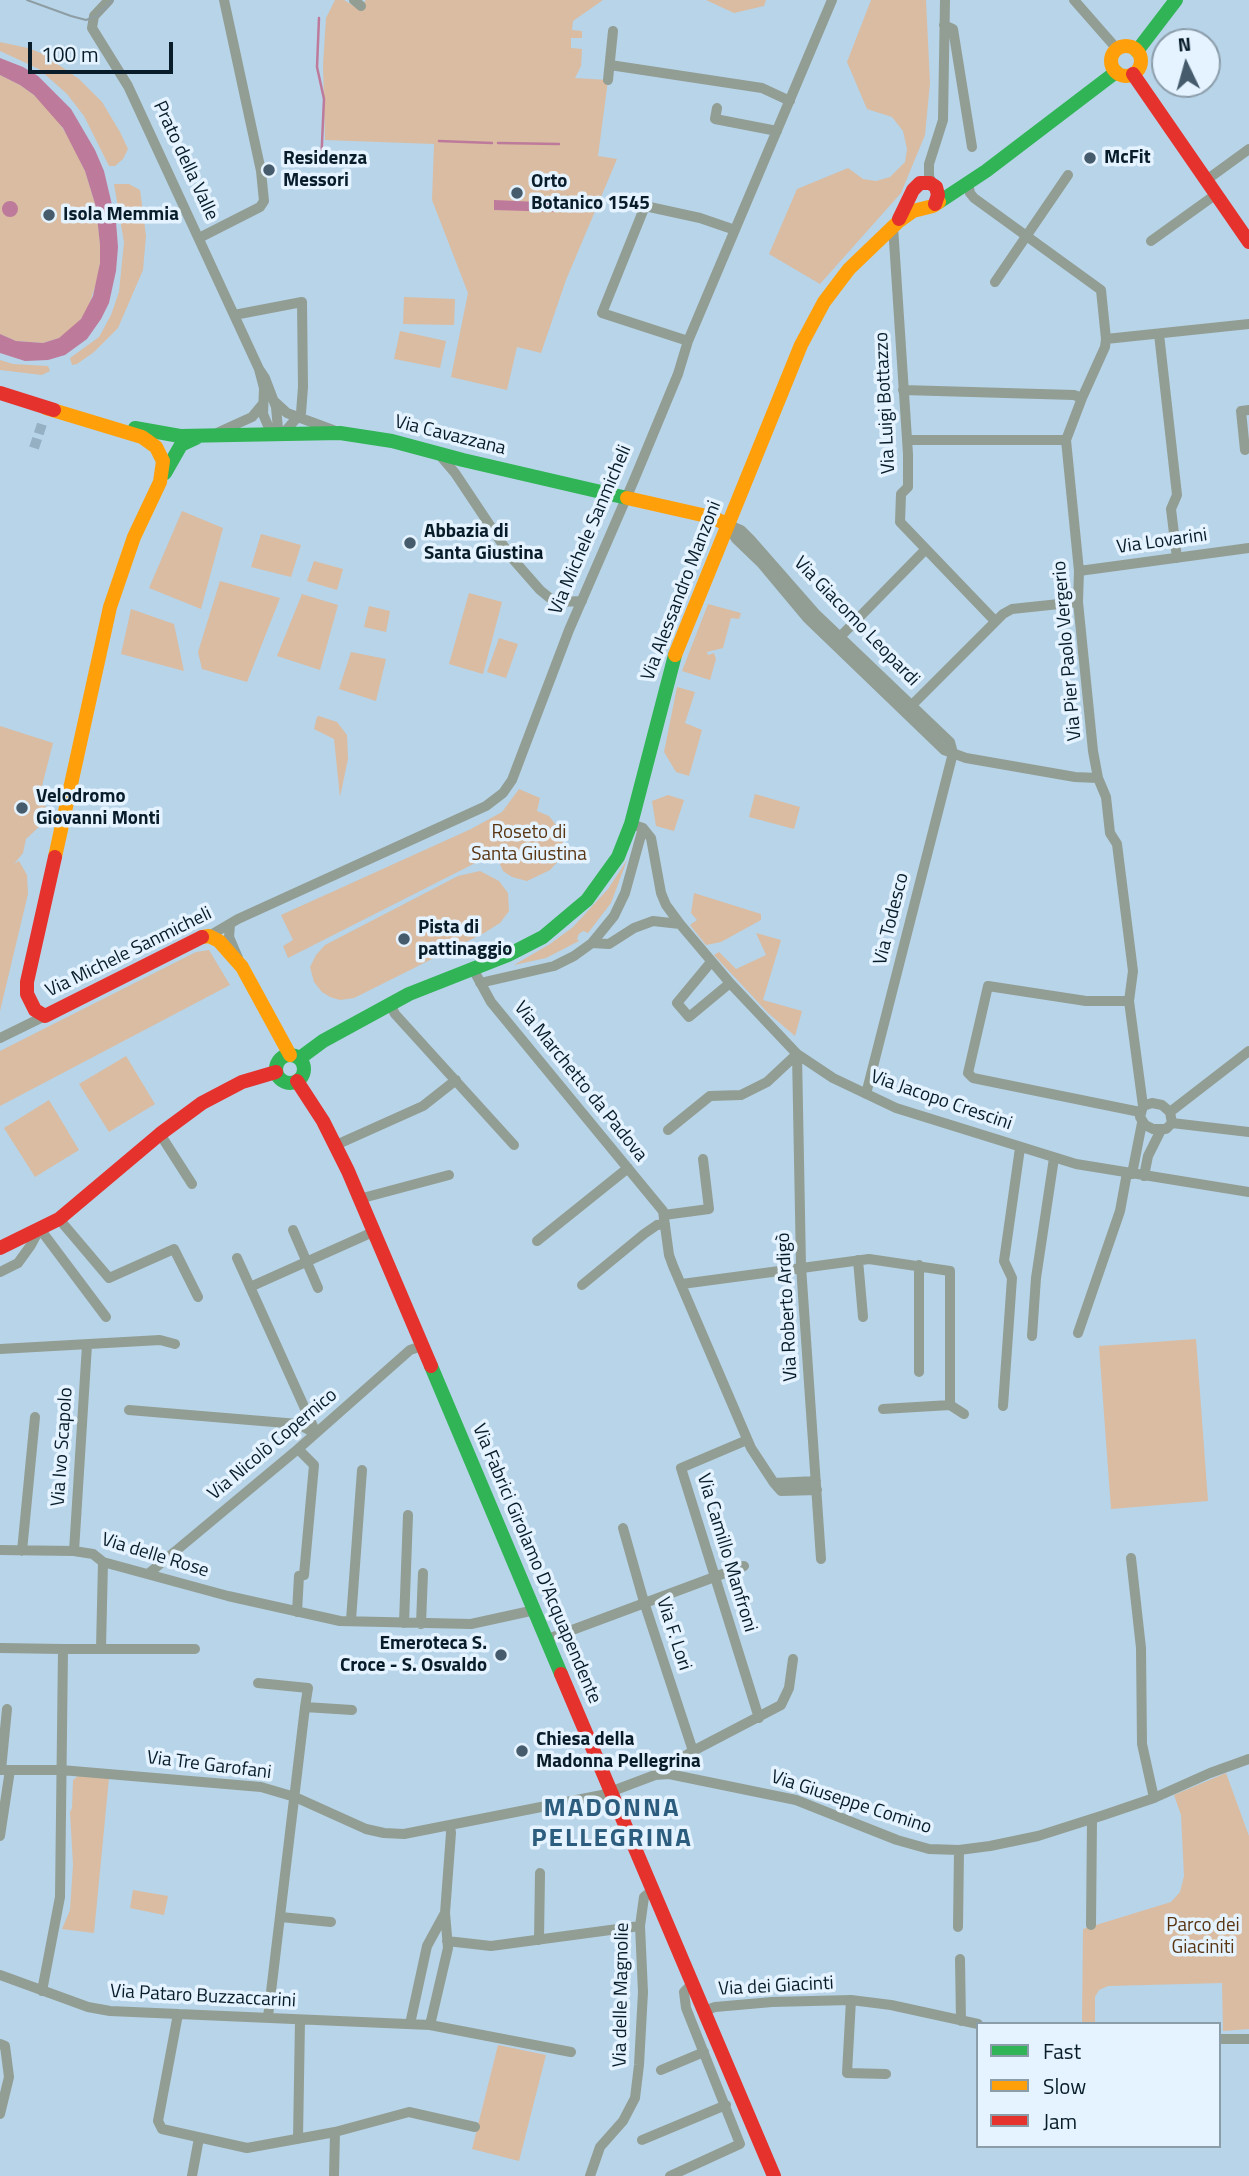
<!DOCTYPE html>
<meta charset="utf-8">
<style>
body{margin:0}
#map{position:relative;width:1249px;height:2176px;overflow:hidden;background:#b8d4e9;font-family:"Titillium Web",sans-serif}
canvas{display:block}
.legend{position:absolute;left:976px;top:2022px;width:245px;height:126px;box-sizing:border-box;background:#e4f3ff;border:2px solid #8c9daa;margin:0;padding:9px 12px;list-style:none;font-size:21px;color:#081c2a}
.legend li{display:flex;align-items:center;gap:14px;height:35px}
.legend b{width:35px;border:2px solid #8c9daa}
.north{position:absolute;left:1151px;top:28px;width:70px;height:70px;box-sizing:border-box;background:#e4f3ff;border:2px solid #8c9daa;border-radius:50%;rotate:355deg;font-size:19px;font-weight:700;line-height:28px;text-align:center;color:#081c2a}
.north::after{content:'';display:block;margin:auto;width:24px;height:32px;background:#465c6d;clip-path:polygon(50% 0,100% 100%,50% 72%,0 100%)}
.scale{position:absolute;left:28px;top:42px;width:145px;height:32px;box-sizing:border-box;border:4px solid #081c2a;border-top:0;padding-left:9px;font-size:21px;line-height:24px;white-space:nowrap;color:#081c2a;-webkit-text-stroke:5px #e4f3ff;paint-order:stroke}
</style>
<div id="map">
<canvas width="1249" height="2176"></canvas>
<ul class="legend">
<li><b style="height:9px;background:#30b455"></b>Fast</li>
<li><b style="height:9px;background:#ff9f0a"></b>Slow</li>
<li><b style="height:9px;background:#e5322d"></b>Jam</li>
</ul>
<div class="north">N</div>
<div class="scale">100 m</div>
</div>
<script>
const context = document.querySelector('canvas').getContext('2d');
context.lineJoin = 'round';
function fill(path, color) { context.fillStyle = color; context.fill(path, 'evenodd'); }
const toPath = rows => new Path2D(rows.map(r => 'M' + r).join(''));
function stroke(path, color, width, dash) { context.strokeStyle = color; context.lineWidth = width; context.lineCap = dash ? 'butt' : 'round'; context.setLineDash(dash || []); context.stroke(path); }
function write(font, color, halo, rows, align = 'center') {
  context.font = font + ' "Titillium Web",sans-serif'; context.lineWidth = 7; context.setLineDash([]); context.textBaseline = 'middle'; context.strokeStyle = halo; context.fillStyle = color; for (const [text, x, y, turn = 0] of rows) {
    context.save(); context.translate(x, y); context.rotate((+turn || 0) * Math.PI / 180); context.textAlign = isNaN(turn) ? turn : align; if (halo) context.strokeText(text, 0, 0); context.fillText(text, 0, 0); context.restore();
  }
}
fill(toPath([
 [335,0,344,0,359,9,366,0,603,0,573,21,572,30,582,31,582,38,571,38,571,48,582,49,581,66,575,78,608,80,598,156,617,159,566,280,541,353,517,347,507,390,451,377,468,293,432,200,434,144,325,140,323,65,326,18],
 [706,0,766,0,764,6,734,13],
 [871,0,926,0,930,83,925,135,901,193,820,284,769,254,797,189,848,168,863,179,876,181,890,177,905,162,907,149,903,131,892,117,867,109,847,62],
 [0,42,28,48,43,54,79,79,102,102,120,132,128,149,123,159,115,166,109,166,84,116,67,94,39,69,0,51],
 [0,75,20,85,34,95,55,116,70,140,85,171,96,207,100,245,100,263,97,281,88,308,81,319,72,329,59,338,43,343,16,341,0,334],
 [114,184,129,184,140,190,146,236,143,270,118,328,94,352,77,364,72,365,70,358,99,337,111,315,119,292,124,242],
 [404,297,455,299,454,325,403,324],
 [400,331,446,341,440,368,394,359],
 [0,360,13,364,48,366,50,371,42,375,0,370],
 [182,511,223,528,201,609,149,588],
 [261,534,301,545,291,577,251,567],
 [314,561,343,569,337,590,307,581],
 [220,581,280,598,247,682,202,669,198,652],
 [469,593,502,602,483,674,449,664],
 [302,594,338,605,320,670,277,656],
 [708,604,741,613,739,619,731,618,723,648,707,652,708,655,714,653,716,659,710,680,682,671],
 [369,606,390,611,386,632,364,627],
 [131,609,174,624,184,671,121,654],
 [499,638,518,644,506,678,487,672],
 [351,652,386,659,376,701,339,689],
 [677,687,695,692,685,723,702,730,689,776,676,772,664,752],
 [319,716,337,722,347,735,348,759,340,797,334,739,314,729,317,717],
 [0,726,53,743,42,786,49,791,41,825,26,839,23,853,14,864,19,861,27,875,28,894,0,1011],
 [519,789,540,798,537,811,549,816,559,829,563,843,562,857,550,870,527,881,512,877,503,871,495,853,288,958,283,946,293,940,281,915,471,829,502,812],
 [755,794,800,807,794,829,749,817],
 [668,795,684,800,674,831,656,826,652,801],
 [627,860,611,903,588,933,583,931,579,934,577,939,579,941,546,958,514,965,550,944,573,927,608,889],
 [480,871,499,881,508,893,509,911,500,923,484,933,354,998,340,1000,330,997,322,992,314,982,310,967,316,955,325,945,458,876],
 [694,893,761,914,761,920,721,942,706,945,690,925,697,920,691,913],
 [756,933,781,940,763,1000,802,1011,795,1036,768,1013,714,955,719,952,736,969,766,955],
 [209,950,230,985,0,1106,0,1051,196,952],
 [126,1056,155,1104,109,1132,79,1084],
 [49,1100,79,1150,35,1177,4,1128],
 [1196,1339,1208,1501,1111,1509,1099,1346],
 [1226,1773,1249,1836,1249,2029,1223,2031,1222,1983,1108,1986,1099,1990,1095,1997,1095,2024,1082,2024,1083,1929,1171,1902,1180,1892,1184,1876,1181,1815,1174,1795],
 [78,1776,109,1778,94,1933,62,1929,70,1910,73,1865,70,1812,72,1808,73,1780],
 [133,1890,168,1896,164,1915,130,1908],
 [498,2045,546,2055,519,2161,472,2149]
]), '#d9bca1');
fill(toPath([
 [0,58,23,67,38,76,71,109,95,150,104,171,116,222,118,247,116,271,109,303,101,319,87,339,65,355,48,360,25,361,0,353,0,334,16,341,43,343,59,338,81,319,93,296,100,263,100,245,96,207,85,171,63,128,34,95,20,85,0,75],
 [494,200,560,203,559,212,494,210],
 '2 209a8 8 0 1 1 16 0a8 8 0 1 1-16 0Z'
]), '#be7a9a');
stroke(toPath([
 [319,18,317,67,324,99,321,165],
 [439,141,492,143],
 [498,143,559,144]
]), '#be7a9a', 2.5);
stroke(toPath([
 [34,448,42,424]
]), '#95afc3', 10, [10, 5]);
stroke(toPath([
 [109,0,94,16,92,28,128,86,259,369,264,388,263,414,272,435,278,429,276,407,265,378,259,369],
 [354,0,361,6],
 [1074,0,1117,49],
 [944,25,953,29,972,147],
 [610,65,762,88,790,101],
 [608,80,613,31],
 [717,108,715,119,777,131],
 [1205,181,1249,149],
 [968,183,970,193,974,198,1101,290,1106,339,1105,347,1082,398,1066,440,1079,571,1078,602,1093,751,1098,778,1106,797,1110,833,1117,844,1133,971,1129,1001,1143,1106,1140,1117,1145,1125,1153,1129,1166,1129,1172,1123,1170,1112,1162,1105,1152,1103,1143,1106],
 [932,184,929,176,929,164,943,120,945,0],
 [893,226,908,454,908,487,901,494,900,522,995,621],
 [199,238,260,207,264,201,261,171,224,0],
 [1151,241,1215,195],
 [995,282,1068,175],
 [234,315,302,302,303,387,301,413,282,435],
 [1159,334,1177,495,1171,509,1177,558],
 [1106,339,1249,324],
 [688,341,602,313,645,206,700,218,735,230],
 [903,390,1074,395,1082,398],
 [275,402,287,413,333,430],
 [219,432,252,417,262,405],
 [907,440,1066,440],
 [1245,450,1241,411,1249,410],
 [438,453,455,473,511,557,540,590,551,599,560,602,582,601],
 [727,524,736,539,762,564,808,619,944,750,966,758,1075,777,1098,778],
 [727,524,741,530,751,540,815,613,950,742,953,753],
 [1079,571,1249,548],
 [836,641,926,549],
 [909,708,1003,614,1012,609,1078,602],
 [631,824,643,828,651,838,661,893,666,905,680,924,730,983,797,1054,833,1078,896,1108,1076,1164,1249,1192],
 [230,925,229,937,238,958],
 [209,936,238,919,486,806,503,793,512,780,569,630,634,480,678,374,688,341,832,0],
 [592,943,609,944,634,928,653,921,680,924],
 [711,962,677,1003,689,1017,730,983],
 [473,969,491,1002,663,1211,669,1255,673,1266,751,1448,774,1483],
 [480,983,554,966,574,956,592,943,614,916,625,893,643,828],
 [1129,1001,1086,1001,988,986,968,1073,973,1078,1140,1112],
 [390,1004,395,1014,514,1145],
 [0,1038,45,1016],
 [797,1054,801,1266,821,1559],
 [866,1094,953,753],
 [1170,1112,1249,1051],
 [1172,1123,1249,1132],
 [668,1130,710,1096,741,1095,767,1082,797,1054],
 [160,1134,192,1184],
 [336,1145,423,1106,456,1080],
 [1132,1174,1142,1123],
 [1144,1176,1148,1156,1161,1130],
 [359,1199,449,1175],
 [664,1215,709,1209,703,1159],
 [59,1219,109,1278,174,1249,198,1297],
 [40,1229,106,1317],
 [293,1230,318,1288],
 [537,1241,628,1168],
 [237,1258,316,1433],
 [858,1260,863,1317],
 [919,1265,919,1372],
 [0,1272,18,1263,31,1245,39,1230],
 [682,1284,869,1259,950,1271,950,1405,883,1409],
 [582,1285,644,1234,657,1225,665,1224],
 [250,1287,373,1232],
 [1078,1333,1120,1211,1127,1173],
 [1032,1336,1036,1278,1054,1158],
 [0,1349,160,1340,175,1344],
 [950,1405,964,1414],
 [1003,1406,1012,1278,1004,1261,1020,1148],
 [129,1410,298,1424,315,1433],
 [747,1440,681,1468,759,1718],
 [816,1481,774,1483,781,1491,817,1490],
 [623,1528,644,1602,693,1751],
 [0,1550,74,1551,93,1554,103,1562,228,1596,340,1621,471,1624,535,1610],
 [22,1551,35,1417],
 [74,1551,87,1345],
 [1131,1558,1141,1648,1142,1744,1154,1798],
 [148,1574,298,1449,410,1350,422,1346],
 [297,1612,299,1576,304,1575,314,1465,298,1449],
 [351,1620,362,1470],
 [404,1623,408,1515],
 [421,1624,423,1573],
 [548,1639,744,1566],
 [0,1648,63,1649],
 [101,1648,103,1562],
 [258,1683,308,1688,305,1707],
 [0,1770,61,1770,261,1787,295,1797,366,1829,384,1833,404,1834,602,1795,655,1775,669,1774,796,1800,897,1840,929,1849,959,1850,990,1846,1038,1836,1104,1815,1154,1798,1210,1773,1249,1759],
 [1,1770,7,1709],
 [658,1773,693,1751,781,1705,789,1688,793,1659],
 [0,1836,10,1770],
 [281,1917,331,1922],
 [1091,1925,1092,1819],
 [958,1927,959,1850],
 [539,1940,540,1873],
 [447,1941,491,1946,640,1926],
 [960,1959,961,2021],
 [0,1975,88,2007,110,2011,430,2025,571,2052],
 [42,1991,60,1897,63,1649,195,1649],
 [851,2000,847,2073,886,2074],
 [704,2011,715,2007,772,2002,851,2000,891,2005,978,2024],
 [178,2014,158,2121,162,2129,247,2148,335,2132,409,2112,475,2127],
 [268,2017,305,1707,352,1710],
 [410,2024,427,1946,445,1913],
 [430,2025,448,1948,445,1913,451,1833,450,1825],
 [1219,2039,1249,2039],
 [0,2044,5,2046,9,2077,0,2114],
 [661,2070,704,2052],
 [298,2139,300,2020],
 [642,2140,726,2105],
 [192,2176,199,2138],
 [334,2176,335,2132],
 [590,2176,600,2147,623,2121,635,2098,639,2065,643,1992,640,1926,644,1897,653,1890],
 [670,2176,740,2144,686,2008,684,1992,692,1984]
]), '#929e93', 10);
stroke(toPath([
 [1137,51,1176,0],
 [939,202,986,171,1116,72],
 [135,428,180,436,340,433,392,441,463,460,627,498],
 [165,473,181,445,196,438],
 '276 1069a14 14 0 1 1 28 0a14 14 0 1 1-28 0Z',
 [300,1058,323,1041,409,994,508,955,543,937,587,900,618,857,631,824,675,655],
 [431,1366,561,1674]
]), '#30b455', 14);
stroke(toPath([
 '1111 61a15 15 0 1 1 30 0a15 15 0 1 1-30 0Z',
 [46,408,142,437,156,447,163,461,160,482,134,537,110,607,55,857],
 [627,498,711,517,727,524],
 [675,655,801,345,824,302,849,269,899,221,913,211,933,206,939,202],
 [202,937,209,936,219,941,242,967,290,1055]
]), '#ff9f0a', 14);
stroke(toPath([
 [1133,74,1249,242],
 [899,219,913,190,920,183,930,183,936,187,938,195,935,204],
 [0,393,54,410],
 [55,857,27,982,27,994,35,1010,45,1016,202,937],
 [297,1081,323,1121,348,1171,431,1366],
 [0,1248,59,1219,160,1134,202,1103,242,1082,276,1072],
 [561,1674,774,2176]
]), '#e5322d', 14);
stroke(toPath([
 [27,0,71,16,86,20,97,16,113,0]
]), '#8d9da2', 2);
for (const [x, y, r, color] of [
 [1090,158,7,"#465c6d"],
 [269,170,7,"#465c6d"],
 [517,193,7,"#465c6d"],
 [49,215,7,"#465c6d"],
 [410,543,7,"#465c6d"],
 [22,808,7,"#465c6d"],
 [404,939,7,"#465c6d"],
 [501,1655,7,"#465c6d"],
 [522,1751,7,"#465c6d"]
]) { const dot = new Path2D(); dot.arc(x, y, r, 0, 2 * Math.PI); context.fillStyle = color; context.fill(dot); stroke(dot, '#e4f3ff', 2.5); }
write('bold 19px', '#081c2a', '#e4f3ff', [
 ["McFit",1104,158],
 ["Residenza",283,159],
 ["Messori",283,181],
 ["Orto",531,182],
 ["Botanico 1545",531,204],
 ["Isola Memmia",63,215],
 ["Abbazia di",424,532],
 ["Santa Giustina",424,554],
 ["Velodromo",36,797],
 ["Giovanni Monti",36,819],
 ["Pista di",418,928],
 ["pattinaggio",418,950],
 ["Emeroteca S.",487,1644,"right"],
 ["Croce - S. Osvaldo",487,1666,"right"],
 ["Chiesa della",536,1740],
 ["Madonna Pellegrina",536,1762]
], 'left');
write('19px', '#081c2a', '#e4f3ff', [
 ["Prato della Valle",185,161,65],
 ["Via Luigi Bottazzo",886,403,-93],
 ["Via Cavazzana",450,436,14],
 ["Via Michele Sanmicheli",591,530,-67],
 ["Via Lovarini",1162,542,-8],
 ["Via Alessandro Manzoni",682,591,-69],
 ["Via Giacomo Leopardi",856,622,46],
 ["Via Pier Paolo Vergerio",1068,651,-95],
 ["Via Todesco",892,919,-76],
 ["Via Michele Sanmicheli",129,953,-26],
 ["Via Marchetto da Padova",580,1082,51],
 ["Via Jacopo Crescini",941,1101,19],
 ["Via Roberto Ardigò",788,1307,-93],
 ["Via Nicolò Copernico",273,1445,-40],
 ["Via Ivo Scapolo",63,1447,-86],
 ["Via Camillo Manfroni",726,1553,73],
 ["Via delle Rose",155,1556,17],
 ["Via Fabrici Girolamo D'Acquapendente",536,1564,67],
 ["Via F. Lori",673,1634,72],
 ["Via Tre Garofani",209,1766,7],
 ["Via Giuseppe Comino",851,1803,18],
 ["Via dei Giacinti",776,1987,-3],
 ["Via delle Magnolie",622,1995,-89],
 ["Via Pataro Buzzaccarini",203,1997,3]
]);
write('19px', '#593512', '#e4f3ff', [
 ["Roseto di",529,833],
 ["Santa Giustina",529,855],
 ["Parco dei",1203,1926],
 ["Giaciniti",1203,1948]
]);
context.letterSpacing = '2px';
write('bold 26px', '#2d5d7e', '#e4f3ff', [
 ["MADONNA",612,1810],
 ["PELLEGRINA",612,1840]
]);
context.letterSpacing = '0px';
</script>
